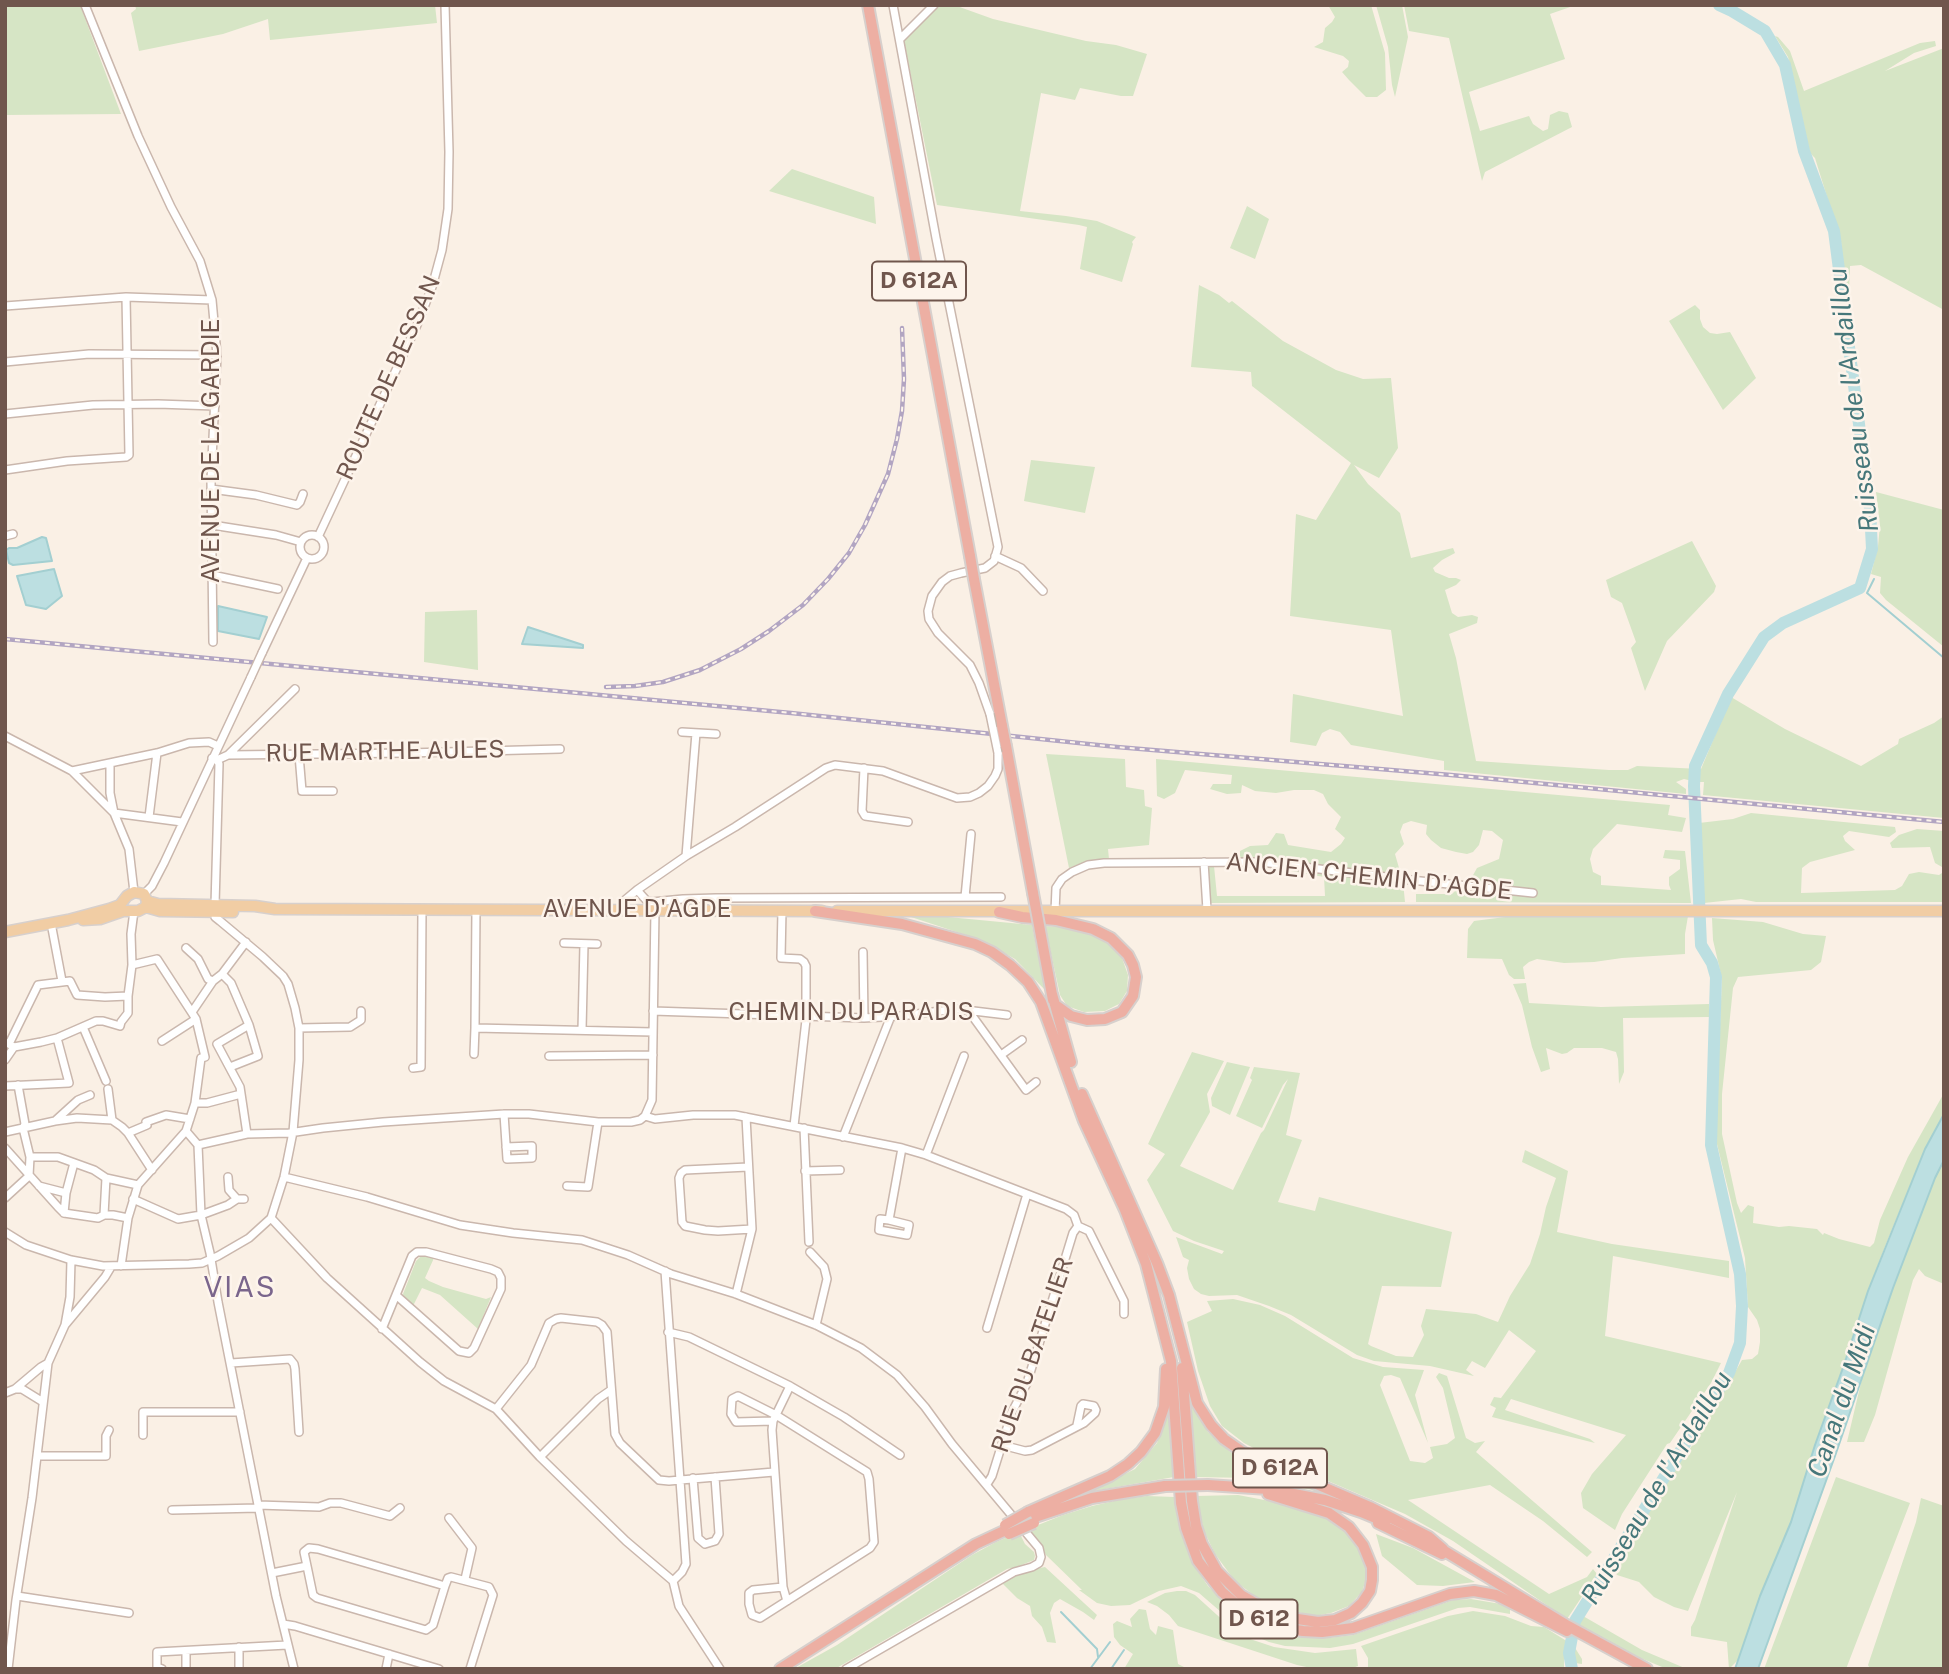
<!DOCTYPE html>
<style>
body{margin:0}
#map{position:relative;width:1949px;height:1674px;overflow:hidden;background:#faf0e5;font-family:"Public Sans",sans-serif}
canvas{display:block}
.frame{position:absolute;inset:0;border:7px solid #70564d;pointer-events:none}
</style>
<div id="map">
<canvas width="1949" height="1674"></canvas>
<div class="frame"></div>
</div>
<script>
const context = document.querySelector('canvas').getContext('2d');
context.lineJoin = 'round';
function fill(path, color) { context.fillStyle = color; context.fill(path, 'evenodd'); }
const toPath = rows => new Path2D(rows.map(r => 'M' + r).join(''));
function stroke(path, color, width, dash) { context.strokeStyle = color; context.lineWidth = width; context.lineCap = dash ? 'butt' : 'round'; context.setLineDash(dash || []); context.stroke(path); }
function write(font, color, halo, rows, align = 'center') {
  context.font = font + ' "Public Sans",sans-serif'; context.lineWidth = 5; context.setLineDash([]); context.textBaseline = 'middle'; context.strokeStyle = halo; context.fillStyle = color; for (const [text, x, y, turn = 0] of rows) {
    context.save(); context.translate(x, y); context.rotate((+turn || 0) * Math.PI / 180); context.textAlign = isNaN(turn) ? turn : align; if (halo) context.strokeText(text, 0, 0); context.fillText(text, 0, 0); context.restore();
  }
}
fill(toPath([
 [5,5,80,5,121,114,5,115],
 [135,5,435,5,437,23,270,40,268,19,223,34,139,51,131,13,136,9],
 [936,5,954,5,993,19,1086,41,1116,45,1147,54,1133,96,1121,96,1080,88,1075,100,1041,93,1020,211,1066,216,1097,221,1136,237,1132,242,1133,244,1122,282,1080,269,1087,227,1079,225,937,205,904,41],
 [1328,5,1371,5,1385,53,1386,90,1377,97,1366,97,1349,80,1342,72,1348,67,1349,61,1343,56,1314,47,1323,42,1325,28,1332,22,1335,17],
 [1376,5,1402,5,1408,37,1395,97,1392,85,1388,47],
 [1404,5,1576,5,1550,14,1565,59,1469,92,1480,131,1529,116,1533,124,1543,131,1548,129,1550,115,1559,111,1568,113,1572,127,1485,172,1482,181,1449,38,1409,31],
 [1775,36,1778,37,1790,51,1804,91,1920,43,1935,41,1936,46,1914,53,1885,71,1944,48,1944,310,1861,265,1850,266,1848,314,1841,242,1815,158,1810,153,1788,57],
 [792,169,874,197,876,224,769,191],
 [1247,206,1269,219,1255,259,1230,248],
 [1199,285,1219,295,1229,303,1232,301,1283,341,1336,370,1363,379,1391,378,1398,448,1379,478,1354,465,1368,484,1400,513,1411,558,1453,548,1455,553,1442,560,1433,568,1435,572,1449,578,1456,578,1461,580,1456,585,1445,590,1452,613,1458,617,1472,615,1478,617,1477,623,1449,634,1456,658,1476,761,1609,770,1628,770,1637,766,1701,769,1731,697,1785,729,1861,766,1898,744,1899,739,1934,723,1944,716,1944,818,1703,795,1704,782,1696,782,1684,779,1676,782,1686,789,1686,794,1444,770,1444,761,1351,745,1340,732,1330,729,1322,733,1316,746,1290,742,1293,694,1403,716,1391,630,1290,616,1296,514,1316,520,1351,463,1252,386,1251,372,1191,367],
 [1695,305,1700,310,1700,319,1703,327,1710,333,1717,334,1730,332,1756,378,1723,410,1669,321],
 [1031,460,1095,467,1085,513,1024,501],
 [1876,492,1944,510,1944,647,1886,600,1880,593,1881,577,1871,574,1878,546,1880,525],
 [1692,541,1716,586,1714,592,1667,641,1645,691,1631,648,1636,642,1622,603,1611,597,1606,580],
 [477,610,478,670,424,662,425,612],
 [1046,754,1125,759,1126,787,1144,790,1145,806,1152,808,1149,845,1108,849,1109,859,1087,861,1069,868],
 [1156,759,1670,805,1668,815,1686,818,1682,832,1617,824,1593,849,1590,859,1593,872,1601,876,1601,885,1671,890,1669,885,1669,877,1680,869,1680,860,1663,858,1665,850,1685,851,1691,903,1416,902,1416,894,1452,894,1457,889,1475,891,1472,877,1477,868,1499,859,1503,840,1492,831,1483,830,1479,845,1473,852,1467,854,1456,852,1441,848,1431,840,1426,834,1427,825,1411,821,1403,824,1400,832,1404,844,1395,854,1399,868,1398,876,1240,859,1240,851,1250,846,1268,845,1276,833,1284,834,1288,845,1331,852,1341,844,1345,838,1335,829,1341,817,1328,804,1323,794,1314,790,1294,790,1276,793,1255,791,1242,785,1241,793,1227,794,1210,789,1213,784,1231,784,1232,775,1185,770,1175,793,1164,799,1157,796],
 [1751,813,1895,827,1896,832,1889,837,1849,831,1843,836,1845,841,1855,850,1810,862,1802,868,1801,893,1895,890,1902,886,1909,874,1919,872,1939,875,1942,873,1942,867,1935,863,1930,847,1892,848,1890,843,1899,835,1917,829,1944,831,1944,902,1756,902,1741,899,1704,903,1699,823,1733,819],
 [1207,865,1214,866,1217,896,1325,896,1324,877,1259,865,1333,873,1363,878,1371,883,1381,879,1403,882,1405,902,1208,903],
 [1688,916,1685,934,1685,954,1622,958,1594,962,1564,963,1537,959,1529,962,1523,967,1525,979,1514,979,1509,975,1502,959,1467,958,1468,929,1474,921,1505,917],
 [911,917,948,917,1032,925,1045,990,1015,959,981,940],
 [1712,918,1763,922,1803,934,1826,936,1821,962,1811,970,1738,977,1733,988,1722,1094,1722,1134,1737,1203,1741,1213,1748,1205,1754,1207,1753,1223,1779,1227,1789,1226,1817,1229,1823,1235,1824,1233,1839,1239,1870,1247,1874,1243,1880,1220,1908,1157,1944,1093,1944,1114,1925,1149,1886,1244,1868,1291,1826,1418,1815,1445,1791,1522,1760,1596,1738,1660,1729,1669,1727,1642,1691,1636,1691,1627,1695,1620,1737,1492,1688,1611,1674,1607,1654,1597,1639,1582,1617,1575,1611,1566,1646,1508,1694,1443,1742,1360,1752,1359,1758,1354,1760,1342,1760,1329,1757,1320,1748,1307,1745,1258,1715,1136,1722,979,1713,940],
 [1045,926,1072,928,1094,934,1111,945,1122,958,1128,975,1127,991,1119,1004,1105,1011,1084,1012,1067,1006,1060,995],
 [1526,983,1529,1003,1601,1007,1709,1004,1709,1017,1623,1018,1624,1072,1619,1084,1618,1059,1616,1052,1602,1048,1574,1048,1567,1053,1562,1054,1546,1048,1550,1069,1541,1072,1532,1047,1522,1005,1513,984],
 [1192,1052,1224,1061,1207,1094,1210,1112,1180,1166,1233,1190,1261,1133,1264,1130,1288,1079,1283,1085,1262,1128,1236,1116,1252,1080,1250,1078,1254,1067,1300,1073,1286,1135,1302,1140,1278,1202,1315,1211,1319,1197,1452,1232,1441,1287,1382,1286,1368,1344,1371,1346,1396,1356,1413,1357,1424,1335,1421,1326,1426,1309,1476,1314,1498,1322,1510,1296,1530,1264,1540,1234,1546,1207,1556,1178,1522,1162,1525,1150,1568,1171,1557,1232,1612,1244,1729,1261,1729,1278,1613,1256,1605,1336,1721,1363,1711,1383,1670,1443,1667,1444,1622,1514,1615,1530,1583,1508,1581,1493,1592,1474,1626,1435,1511,1399,1505,1410,1590,1439,1595,1443,1492,1417,1496,1408,1490,1405,1494,1397,1501,1398,1536,1351,1509,1330,1485,1368,1472,1361,1466,1370,1474,1376,1430,1366,1374,1361,1357,1355,1291,1315,1269,1306,1237,1295,1209,1296,1201,1294,1194,1289,1189,1279,1187,1268,1189,1260,1183,1257,1176,1237,1222,1254,1224,1251,1194,1241,1173,1231,1147,1180,1165,1154,1148,1144],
 [1227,1062,1250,1067,1230,1115,1212,1106,1211,1098],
 [1944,1160,1944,1284,1925,1276,1919,1269,1913,1280,1875,1415,1864,1442,1847,1442,1864,1370,1893,1288,1935,1178],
 [422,1255,434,1258,425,1278,429,1281,443,1287,486,1299,491,1297,478,1329,440,1295,422,1288,413,1306,404,1298,403,1294,416,1261],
 [1233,1299,1260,1305,1285,1316,1353,1358,1383,1367,1424,1370,1415,1395,1428,1443,1400,1378,1391,1375,1384,1376,1380,1385,1410,1461,1425,1463,1433,1458,1430,1447,1447,1444,1455,1438,1443,1388,1436,1377,1439,1373,1447,1376,1466,1438,1475,1443,1485,1441,1476,1452,1592,1552,1587,1557,1543,1521,1490,1485,1408,1500,1549,1594,1587,1577,1593,1569,1597,1574,1567,1619,1453,1541,1405,1514,1265,1454,1244,1443,1222,1426,1210,1406,1198,1371,1187,1322,1212,1311,1207,1301],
 [1190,1401,1208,1432,1235,1456,1272,1474,1350,1502,1308,1489,1252,1478,1194,1477],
 [1171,1403,1174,1477,1088,1492,1135,1469,1157,1443],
 [1836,1477,1910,1503,1846,1669,1764,1669],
 [1238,1495,1296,1506,1319,1514,1337,1523,1347,1532,1361,1551,1366,1566,1366,1579,1362,1592,1349,1606,1331,1613,1315,1616,1280,1608,1260,1600,1235,1581,1215,1554,1204,1531,1196,1496],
 [1147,1496,1175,1497,1181,1533,1193,1564,1208,1586,1231,1608,1252,1621,1270,1630,1305,1637,1328,1638,1353,1635,1453,1600,1471,1599,1501,1604,1510,1608,1510,1614,1470,1607,1458,1608,1353,1644,1330,1648,1285,1646,1269,1642,1243,1631,1199,1593,1181,1586,1159,1591,1130,1605,1111,1606,1097,1603,1079,1590,1082,1590,1046,1555,1039,1542,1028,1529,1063,1515,1092,1506,1118,1500],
 [1921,1498,1944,1506,1944,1669,1870,1669,1868,1665,1916,1522],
 [1019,1532,1025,1544,1034,1552,1035,1556,1034,1560,1019,1566,1007,1569,835,1669,794,1669,837,1645,972,1555,996,1542],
 [1376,1534,1413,1548,1475,1582,1443,1586,1417,1585,1382,1556],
 [1045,1567,1097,1615,1094,1620,1083,1612,1060,1599,1054,1603,1050,1613,1056,1643,1047,1642,1042,1627,1032,1616,1030,1606,1017,1598,1001,1582,1016,1573],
 [1177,1591,1186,1591,1195,1595,1227,1624,1247,1638,1274,1647,1315,1653,1356,1649,1358,1666,1350,1669,1316,1669,1297,1665,1178,1626,1169,1615,1157,1606,1147,1602,1165,1593],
 [1139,1609,1146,1610,1150,1629,1156,1635,1158,1626,1173,1630,1178,1664,1188,1669,1124,1669,1133,1654,1120,1645,1114,1637,1113,1624,1117,1621,1132,1627,1130,1619],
 [1473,1611,1505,1616,1531,1626,1544,1627,1565,1640,1572,1643,1582,1659,1582,1664,1575,1663,1566,1653,1564,1658,1564,1669,1368,1669,1368,1658,1361,1646,1448,1616],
 [1583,1616,1642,1650,1687,1669,1667,1669,1638,1657,1579,1625]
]), '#d6e5c5');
const water = toPath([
 [42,537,46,538,52,561,13,565,9,563,6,550,9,548,17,548,42,537],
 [54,569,62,596,46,609,26,605,17,576,54,569],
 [218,606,267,617,259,639,218,631,218,606],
 [528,627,583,645,583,648,522,644,528,627],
 [1944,1114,1944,1160,1935,1178,1893,1288,1835,1456,1758,1669,1735,1669,1760,1596,1791,1522,1815,1445,1844,1365,1868,1291,1925,1149,1944,1114]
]);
fill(water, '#bcdfe1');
stroke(water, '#a3cfd1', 2);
stroke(toPath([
 [1874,579,1867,593,1944,658],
 [1061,1612,1097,1649,1098,1657],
 [1090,1669,1110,1642],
 [1111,1669,1124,1650]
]), '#a3cfd1', 2);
stroke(toPath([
 [1572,1669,1569,1653,1575,1621,1729,1373,1740,1343,1742,1306,1740,1274,1711,1145,1716,977,1712,963,1701,945,1694,786,1695,766,1728,694,1764,637,1783,623,1860,588,1872,549,1870,509,1834,231,1804,151,1785,65,1765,31,1732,11,1719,5]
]), '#bcdfe1', 12);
const minor = toPath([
 [85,5,138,136,171,207,200,261,212,300,217,355,211,480,213,642],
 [893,5,936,238,998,547,994,561,985,568,961,573,950,576,942,582,932,596,928,611,929,619,938,633,970,665,979,683,990,714],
 [900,39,934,5],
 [5,306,126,297,212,300],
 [5,362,89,354,217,355],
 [5,414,93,405,158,404,215,406],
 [5,470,67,461,126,457,129,455,126,297],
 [211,489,256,495,297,505,300,502,303,494],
 [212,525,276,535,301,542],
 '300 547a12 12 0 1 1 24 0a12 12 0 1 1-24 0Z',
 [5,536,13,534],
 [318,537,417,325,432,287,442,250,448,209,449,152,445,5],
 [995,556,1021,568,1043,591],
 [212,575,278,589],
 [262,653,307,558],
 [682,732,716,734],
 [5,736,72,771,114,813,129,849,134,892],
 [228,755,295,689],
 [299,755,302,791,333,791],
 [212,758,217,760,228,755,408,753,560,749],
 [110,763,110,793,114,813,182,822],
 [864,768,862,811,865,816,908,822],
 [72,771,157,753,189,743,209,742,218,746],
 [149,817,157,753],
 [686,856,696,733],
 [1204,862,1207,910],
 [637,890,647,901,652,902,683,899,716,898,1001,897],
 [144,894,152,886,164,863,251,677],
 [965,897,971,834],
 [215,905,219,764,217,760],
 [476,909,475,1028,653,1032],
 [623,909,625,900,637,890,686,856,735,827,826,768,835,765,883,771,957,798,970,797,979,793,988,786,995,776,998,769,998,753],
 [782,910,781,958,800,959,804,962,806,966,806,1020,794,1126],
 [1055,912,1056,888,1062,879,1072,872,1088,865,1104,863,1261,862,1411,880,1533,893],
 [51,923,62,981],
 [564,943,597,944],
 [186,948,198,959,208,979,213,981],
 [863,952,864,1018],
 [222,974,246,942],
 [968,1010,1026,1090,1036,1082],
 [653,1011,864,1018,900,1016,957,1009,1007,1015],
 [192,1012,213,981,222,974,231,983,249,1025,258,1056,230,1067],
 [83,1027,106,1081],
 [299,1028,350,1027,361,1020,361,1011],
 [582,1030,584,944],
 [162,1041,196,1019],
 [5,1042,14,1047,41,1042,57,1038,96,1021,103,1021,120,1026,121,1022,128,1013,128,996,132,965,131,934,134,911],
 [9,1044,38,985,70,981,77,995,105,997,128,996],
 [474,1054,475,1028],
 [1001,1055,1022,1040],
 [549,1056,653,1055],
 [5,1060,14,1047],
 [413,1068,421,1067,422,909],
 [5,1086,69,1083,57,1038],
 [108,1089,112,1120,122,1127,128,1133,152,1170],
 [195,1103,207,1103,241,1094],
 [504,1114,507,1159,532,1158,532,1146,506,1147],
 [645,1116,655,1119,693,1115,735,1115,902,1148,926,1155,1066,1209,1074,1215,1078,1226,1089,1231,1124,1301,1124,1314],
 [56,1120,78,1100,90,1095],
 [804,1128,809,1242],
 [186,1131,198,1145,201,1215,210,1253,218,1302,276,1596,294,1669],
 [5,1132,55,1121,77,1118,112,1120],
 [128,1133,147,1125,146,1122,166,1115,190,1119],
 [247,1134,240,1087,217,1044,249,1025],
 [843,1137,891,1016],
 [198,1145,247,1134,289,1133,323,1128,383,1122,504,1114,529,1114,598,1122,631,1122,640,1120,645,1116,652,1100,655,910],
 [5,1148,58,1207,64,1213],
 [926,1155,964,1056],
 [30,1157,58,1157,94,1170,106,1178,138,1185],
 [748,1167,685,1170,681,1173,679,1178,682,1222,685,1226,705,1230,718,1231,752,1229],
 [805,1171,840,1170],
 [228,1177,229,1190,237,1199,244,1199],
 [284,1177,367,1197,460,1225,513,1233,582,1240,628,1255,671,1274,736,1294,816,1325,861,1348,897,1375,925,1407,952,1444,1039,1548,1041,1557,1039,1563,1032,1567,1014,1572,846,1669],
 [39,1186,66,1193],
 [567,1186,588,1187,598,1122],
 [5,1198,29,1176,30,1157,23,1128,25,1124,18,1085],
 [133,1199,178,1219,201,1215,228,1205,237,1199],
 [64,1213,98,1218,104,1215,113,1215,128,1218],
 [64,1213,66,1193,74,1163],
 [104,1215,106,1178],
 [271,1218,327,1278,420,1362,444,1381,496,1409,540,1457,626,1541,673,1581,679,1606,720,1669],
 [889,1220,909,1225,907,1235,879,1230,880,1219,889,1220,902,1148],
 [5,1232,26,1245,71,1260,103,1266,189,1264,202,1263,218,1256,249,1238,271,1218,284,1177,293,1132,299,1060,299,1028,295,1008,288,984,283,976,263,957,220,921,215,917,216,912],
 [810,1252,824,1267,827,1279,816,1325],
 [121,1266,128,1218,138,1185,186,1131,195,1103,201,1058,205,1057,196,1019,157,959,132,965],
 [665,1271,686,1564,682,1572,673,1581],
 [736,1294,752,1229,746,1117],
 [65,1325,70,1297,71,1260],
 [987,1328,1027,1194],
 [382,1329,412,1256,417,1252,426,1252,491,1269,498,1272,501,1278,501,1289,474,1348,469,1353,459,1351,397,1296],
 [668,1332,689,1337,790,1386,844,1417,900,1455],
 [231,1363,290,1359,294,1364,295,1369,299,1432],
 [16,1389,22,1389,43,1402],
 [5,1393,15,1389,41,1367,48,1363],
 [496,1409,531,1365,549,1323,556,1319,561,1318,597,1322,602,1325,607,1332,615,1434,620,1443,659,1480,669,1481,774,1472],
 [773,1421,736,1422,731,1414,732,1399,738,1396,776,1415,867,1472,869,1479,874,1542,870,1548,760,1618,752,1615,749,1604,749,1593,753,1590,783,1587],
 [143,1435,143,1412,240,1412],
 [1002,1445,1025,1451,1032,1450,1084,1423,1095,1413,1096,1410,1094,1406,1083,1404,1081,1406,1077,1425],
 [38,1456,106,1456,106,1436,109,1430],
 [540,1457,598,1399,611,1390],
 [693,1478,698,1538,705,1544,715,1541,719,1534,715,1477],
 [987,1484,992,1476,1012,1412,1027,1383,1073,1233,1078,1226],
 [258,1505,319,1507,330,1503,341,1503,390,1516,400,1508],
 [172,1510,258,1508],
 [449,1518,472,1548,465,1579],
 [307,1566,313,1595,317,1598,426,1630,433,1625,445,1586],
 [272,1573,307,1566,304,1552,309,1548,318,1549,445,1586,448,1578,451,1577,489,1587,493,1595,470,1669],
 [17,1596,129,1613],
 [787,1601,783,1587,772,1430,773,1421,790,1386],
 [283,1624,295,1626,439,1669],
 [239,1647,239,1669],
 [8,1669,16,1600,32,1498,48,1363,65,1325,105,1277,111,1267],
 [162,1669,157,1667,157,1652,287,1645],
 [186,1669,186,1651],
 [386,1669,389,1654]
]);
const major = toPath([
 [147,901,158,904,255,906,275,909,822,911],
 [146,907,160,911,233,912],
 [837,911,1944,911],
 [83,920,100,919,123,911,138,911,146,907],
 [5,932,68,920,109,909,120,905,127,896,134,892,144,894,147,901,146,906]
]);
const highway = toPath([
 [868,5,970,556],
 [974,579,1002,726],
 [1006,746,1033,893],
 [815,911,902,924,975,944,992,952,1010,965,1028,982,1041,1002,1084,1121,1125,1210,1146,1264,1171,1361,1181,1503,1186,1528,1198,1561,1222,1592,1236,1604,1264,1621,1281,1628,1303,1631,1322,1632,1353,1628,1450,1594,1474,1591,1496,1595,1567,1631],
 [999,912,1022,917,1056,920,1093,929,1111,938,1128,955,1133,965,1136,977,1133,996,1122,1012,1105,1019,1087,1020,1071,1016,1057,1006],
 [1041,936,1053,1000],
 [1052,994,1071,1062],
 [1082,1094,1157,1263,1169,1295,1197,1403,1211,1425,1224,1439,1244,1453,1370,1507,1429,1537,1443,1549],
 [1182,1368,1192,1501,1196,1526,1202,1544,1217,1571,1241,1595,1267,1610,1284,1617,1318,1622,1335,1620,1351,1613,1362,1603,1370,1591,1372,1580,1372,1567,1363,1545,1349,1527,1329,1513,1268,1494],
 [1208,1485,1268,1489,1325,1500,1361,1512,1385,1522],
 [1028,1512,1110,1476,1128,1464,1141,1452,1155,1433,1164,1407,1166,1369],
 [1032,1518,1092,1498,1165,1486],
 [1378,1523,1442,1554],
 [1438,1547,1568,1626,1647,1669],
 [780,1669,976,1544,1008,1529]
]);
stroke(minor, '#cab7ad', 10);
stroke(major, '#d7d0cd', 13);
stroke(highway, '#d7d0cd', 14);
stroke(minor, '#fff', 7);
stroke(major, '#f1cda4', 10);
stroke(highway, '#edafa3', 10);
const rail = toPath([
 [5,639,791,713,1117,747,1451,775,1944,822],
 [606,687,635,686,663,682,700,670,741,649,769,631,803,605,828,579,849,553,865,525,888,474,897,439,902,411,904,379,902,328]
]);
stroke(rail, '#b2a5c2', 4.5);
stroke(rail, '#fdf4eb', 2, [5]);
const minorBridge = toPath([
 [251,677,262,653],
 [990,714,998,753]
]);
const highwayBridge = toPath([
 [970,556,974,579],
 [1002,726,1006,746],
 [1033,893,1041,936],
 [1165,1486,1208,1485],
 [1005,1525,1028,1512],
 [1009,1534,1034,1523]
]);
stroke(minorBridge, '#cab7ad', 10, []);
stroke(highwayBridge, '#d7d0cd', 14, []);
stroke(minorBridge, '#fff', 7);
stroke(highwayBridge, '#edafa3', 10);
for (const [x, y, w] of [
 [919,281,94],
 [1280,1468,94],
 [1259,1619,77]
]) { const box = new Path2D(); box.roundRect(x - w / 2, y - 19.5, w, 39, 5); context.fillStyle = '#fdf4eb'; context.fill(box); stroke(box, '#70564d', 2); }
write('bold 23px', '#70564d', null, [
 ["D 612A",919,281],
 ["D 612A",1280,1468],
 ["D 612",1259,1619]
]);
write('24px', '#70564d', '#fdf4eb', [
 ["ROUTE DE BESSAN",389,378,-66],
 ["AVENUE DE LA GARDIE",212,451,-90],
 ["RUE MARTHE AULES",385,752,-1],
 ["ANCIEN CHEMIN D'AGDE",1369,877,6],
 ["AVENUE D'AGDE",637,910],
 ["CHEMIN DU PARADIS",851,1013],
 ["RUE DU BATELIER",1033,1355,-71]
]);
write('italic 26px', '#46777a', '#fdf4eb', [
 ["Ruisseau de l'Ardaillou",1854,400,-97],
 ["Canal du Midi",1842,1401,-71],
 ["Ruisseau de l'Ardaillou",1657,1488,-59]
]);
context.letterSpacing = '2px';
write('28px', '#7a658c', '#fdf4eb', [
 ["VIAS",240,1288]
]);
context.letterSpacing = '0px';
</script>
